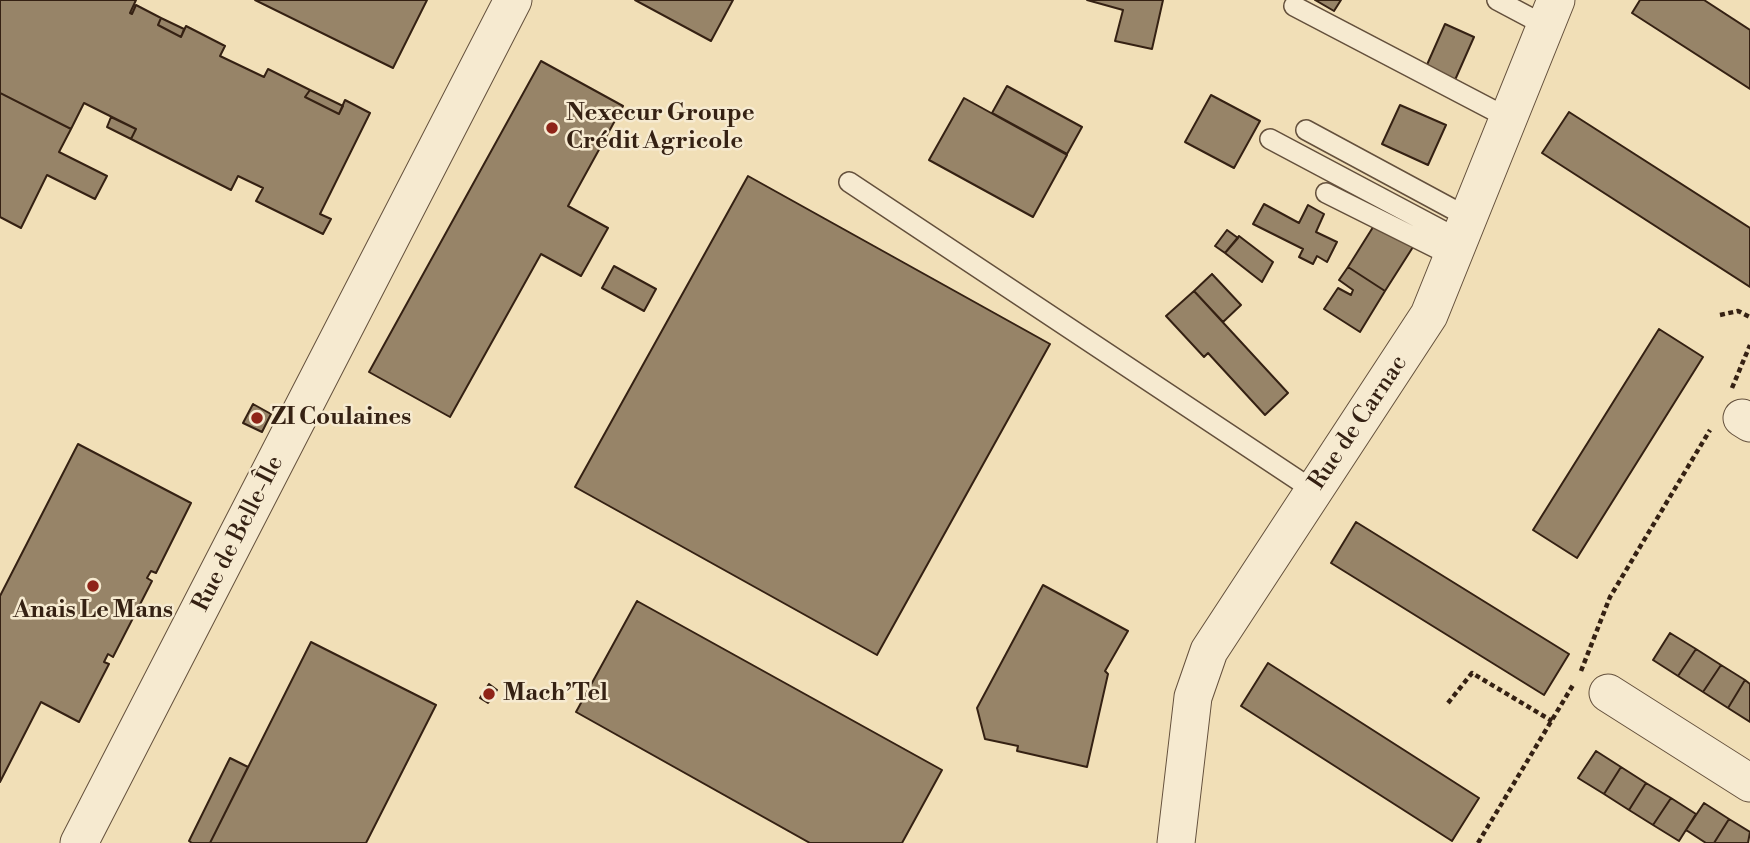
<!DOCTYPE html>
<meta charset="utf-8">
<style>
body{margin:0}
canvas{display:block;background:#f1dfb7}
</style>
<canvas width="1750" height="843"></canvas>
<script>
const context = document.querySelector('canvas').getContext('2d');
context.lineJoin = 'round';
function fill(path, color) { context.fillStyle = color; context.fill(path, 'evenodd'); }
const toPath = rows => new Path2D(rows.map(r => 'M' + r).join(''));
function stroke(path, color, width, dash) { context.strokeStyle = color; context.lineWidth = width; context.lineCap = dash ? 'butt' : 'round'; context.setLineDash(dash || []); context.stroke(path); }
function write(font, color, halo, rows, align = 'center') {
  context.font = font + ' "Libre Bodoni",serif'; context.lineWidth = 5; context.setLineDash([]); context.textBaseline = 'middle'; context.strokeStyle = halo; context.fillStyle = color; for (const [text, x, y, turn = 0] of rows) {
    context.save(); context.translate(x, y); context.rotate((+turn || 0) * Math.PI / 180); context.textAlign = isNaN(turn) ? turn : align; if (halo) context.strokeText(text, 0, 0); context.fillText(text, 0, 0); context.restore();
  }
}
const building = toPath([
 [0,0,136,0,130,13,132,14,136,5,161,18,158,25,181,37,186,26,225,46,220,56,264,77,268,69,310,90,305,97,339,114,345,100,370,113,320,214,331,219,323,234,256,201,263,188,238,176,231,190,131,139,136,129,84,103,71,129,0,93,0,0],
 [255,0,427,0,393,68,255,0],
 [635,0,733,0,711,41,635,0],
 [1087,0,1163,0,1152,49,1115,41,1123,10,1087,0],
 [1315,0,1341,0,1334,11,1315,0],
 [1640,0,1704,0,1750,30,1750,89,1632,13,1640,0],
 [161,18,184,29,181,37,158,25,161,18],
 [1445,24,1474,37,1455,80,1426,67,1445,24],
 [541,61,623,106,568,206,608,228,581,276,541,254,450,417,369,372,541,61],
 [1007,86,1082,127,1067,154,992,113,1007,86],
 [310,90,343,106,339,114,305,97,310,90],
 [0,93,71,129,59,152,107,176,95,199,47,175,21,228,0,217,0,93],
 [1211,95,1260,121,1234,168,1185,142,1211,95],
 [964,98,1067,155,1033,217,929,160,964,98],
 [1400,105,1446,125,1428,165,1382,144,1400,105],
 [1569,112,1750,228,1750,287,1542,153,1569,112],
 [111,117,136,129,131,139,107,127,111,117],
 [748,176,1050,344,877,655,575,487,748,176],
 [1264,204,1299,223,1308,205,1324,214,1316,232,1337,242,1327,262,1317,256,1313,264,1299,257,1303,249,1253,224,1264,204],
 [1375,224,1413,247,1385,291,1348,267,1375,224],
 [1227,230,1238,238,1225,253,1215,246,1227,230],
 [1239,236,1273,262,1262,282,1225,253,1239,236],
 [614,266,656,289,644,311,602,288,614,266],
 [1348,267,1385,291,1360,332,1324,309,1338,288,1351,295,1353,290,1339,280,1348,267],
 [1212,274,1241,305,1223,322,1194,291,1212,274],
 [1194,291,1288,393,1265,415,1208,353,1204,357,1166,316,1194,291],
 [1659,329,1703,357,1577,558,1533,530,1659,329],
 [253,404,271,414,262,432,243,423,253,404],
 [78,444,191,503,156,573,151,571,147,578,152,581,113,657,108,654,104,662,109,664,79,722,41,702,0,782,0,596,78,444],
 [1356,522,1569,654,1544,695,1331,563,1356,522],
 [1043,585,1128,631,1105,671,1108,674,1087,767,1017,751,1018,746,985,739,977,708,1043,585],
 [637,601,942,770,902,843,810,843,576,712,637,601],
 [1670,633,1696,649,1678,676,1653,660,1670,633],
 [311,642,436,705,366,843,210,843,311,642],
 [1696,649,1721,665,1703,692,1678,676,1696,649],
 [1268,663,1479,798,1452,841,1241,706,1268,663],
 [1721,665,1745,680,1728,708,1703,692,1721,665],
 [1745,680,1750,684,1750,722,1728,708,1745,680],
 [489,684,497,690,488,703,480,698,489,684],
 [1596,751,1621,767,1604,794,1578,778,1596,751],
 [230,758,248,767,210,843,192,843,189,841,230,758],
 [1621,767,1646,783,1629,810,1604,794,1621,767],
 [1646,783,1671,798,1653,825,1629,810,1646,783],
 [1671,798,1696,814,1679,841,1653,825,1671,798],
 [1704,803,1729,819,1714,843,1706,843,1686,830,1704,803],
 [1729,819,1750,832,1748,843,1714,843,1729,819]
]);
fill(building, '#978468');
stroke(building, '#352113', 2);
const lane = toPath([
 [1497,0,1546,26],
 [1294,6,1510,119],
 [1306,130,1471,219],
 [1270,139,1462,241],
 [849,182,1313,490],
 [1326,193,1454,257]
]);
const street = toPath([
 [1742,418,1750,423],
 [1608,693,1750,783],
 [79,843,513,0],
 [1176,843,1193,697,1209,651,1429,315,1556,0]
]);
stroke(lane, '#64503c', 22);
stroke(street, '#64503c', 39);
stroke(toPath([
 [1720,315,1738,311,1750,317],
 [1732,388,1750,345],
 [1581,671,1610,597,1710,430],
 [1448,703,1472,673,1552,721],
 [1478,843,1573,685]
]), '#352113', 4.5, [5, 3.5]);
stroke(lane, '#f6ead0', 19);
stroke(street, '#f6ead0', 37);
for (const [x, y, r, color] of [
 [552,128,7,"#8f2418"],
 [257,418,7,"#8f2418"],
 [93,586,7,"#8f2418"],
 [489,694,7,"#8f2418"]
]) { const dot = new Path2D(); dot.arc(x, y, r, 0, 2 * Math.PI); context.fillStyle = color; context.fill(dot); stroke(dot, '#f6ead0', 2.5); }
write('bold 24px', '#352113', '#f6ead0', [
 ["Nexecur Groupe",566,114],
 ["Crédit Agricole",566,142],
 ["ZI Coulaines",271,418],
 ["Anais Le Mans",93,611,"center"],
 ["Mach’Tel",503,694]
], 'left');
write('24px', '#352113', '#f6ead0', [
 ["Rue de Carnac",1359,423,-56],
 ["Rue de Belle-Île",239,534,-63]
]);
</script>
